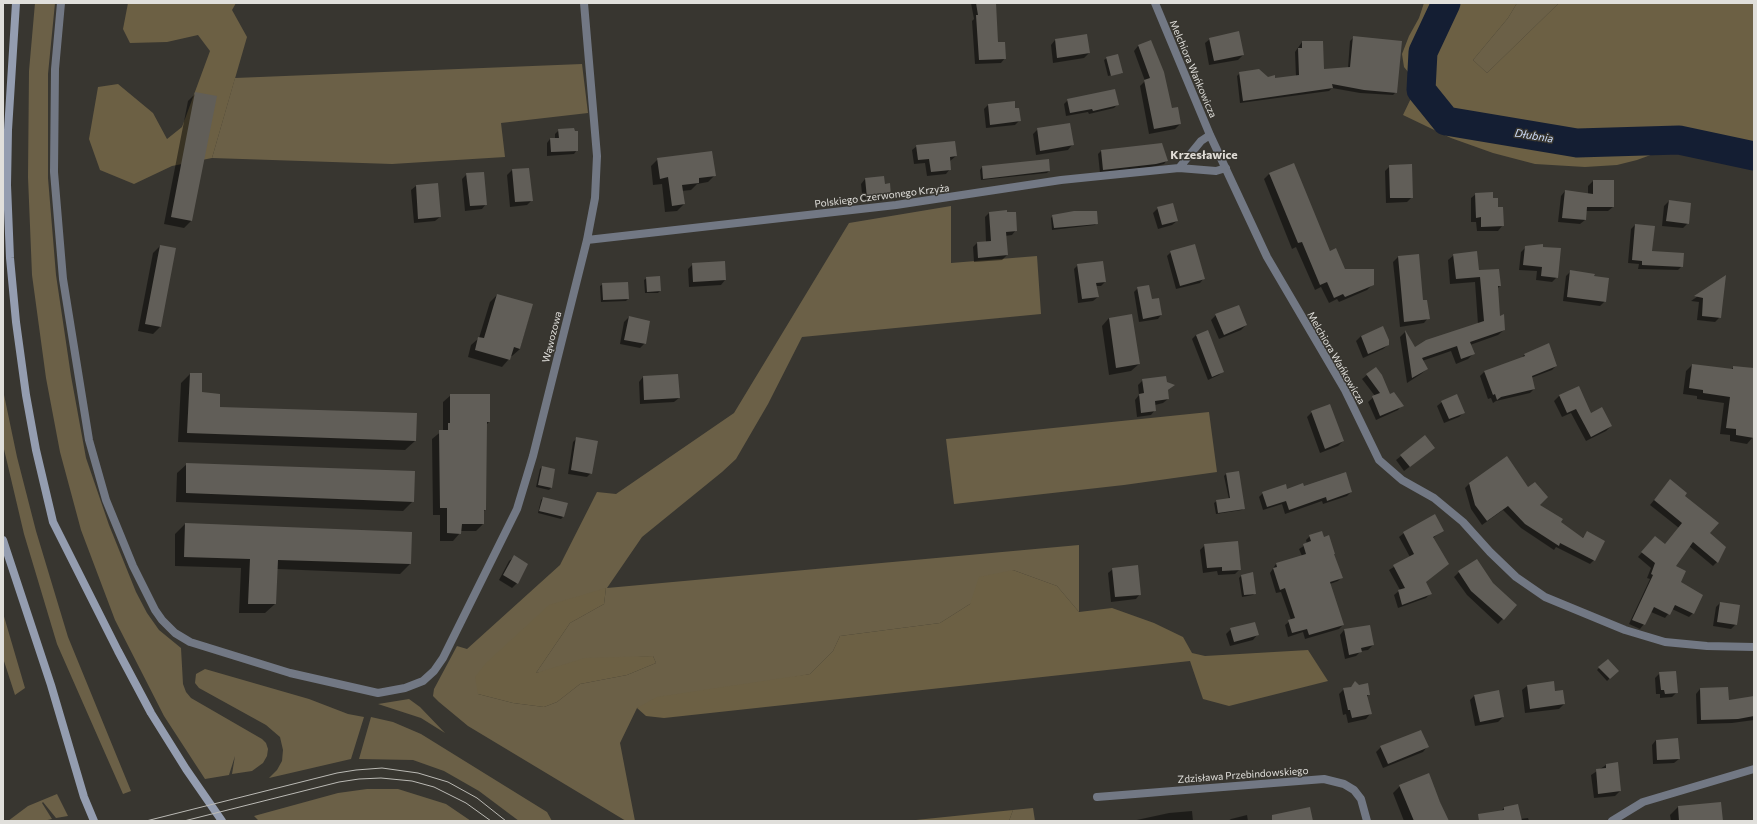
<!DOCTYPE html>
<meta charset="utf-8">
<style>
body{margin:0}
#map{position:relative;width:1757px;height:824px;overflow:hidden;background:#383630;font-family:Commissioner,sans-serif}
canvas{display:block}
.frame{position:absolute;inset:0;border:4px solid #e0dfdb;pointer-events:none}
</style>
<div id="map">
<canvas width="1757" height="824"></canvas>
<div class="frame"></div>
</div>
<script>
const context = document.querySelector('canvas').getContext('2d');
context.lineJoin = 'round';
function fill(path, color) { context.fillStyle = color; context.fill(path, 'evenodd'); }
const toPath = rows => new Path2D(rows.map(r => 'M' + r).join(''));
function stroke(path, color, width, dash) { context.strokeStyle = color; context.lineWidth = width; context.lineCap = dash ? 'butt' : 'round'; context.setLineDash(dash || []); context.stroke(path); }
function write(font, color, halo, rows, align = 'center') {
  context.font = font + ' Commissioner,sans-serif'; context.lineWidth = 3; context.setLineDash([]); context.textBaseline = 'middle'; context.strokeStyle = halo; context.fillStyle = color; for (const [text, x, y, turn = 0] of rows) {
    context.save(); context.translate(x, y); context.rotate((+turn || 0) * Math.PI / 180); context.textAlign = isNaN(turn) ? turn : align; if (halo) context.strokeText(text, 0, 0); context.fillText(text, 0, 0); context.restore();
  }
}
fill(toPath([
 [35,3,55,3,48,74,48,178,56,275,71,376,86,458,109,525,136,592,147,613,159,630,181,648,183,684,186,692,191,698,262,739,266,743,268,749,267,756,263,763,252,771,232,774,235,756,229,775,205,779,164,716,115,620,81,530,60,452,46,378,32,275,28,177,29,71],
 [1517,3,1559,3,1487,73,1473,60,1508,18],
 [582,64,588,113,501,123,505,157,392,164,212,158,235,78],
 [951,206,951,263,1037,256,1041,314,802,337,768,404,736,459,722,472,642,537,607,588,1079,545,1079,612,1057,586,1013,570,970,604,940,623,840,636,833,651,810,674,637,708,620,743,635,821,626,821,468,726,439,702,433,696,434,689,457,646,467,649,560,565,597,492,616,494,734,413,849,223],
 [606,588,604,604,570,623,536,673,621,658,653,656,656,663,627,675,580,684,557,702,544,707,513,703,478,694],
 [3,390,17,457,36,531,68,637,131,791,123,794,57,644,24,534,3,445],
 [1209,412,1217,472,1124,485,954,504,946,439],
 [3,613,25,688,15,695,3,658],
 [205,669,309,699,348,714,364,717,351,759,269,778,277,770,282,761,283,750,280,737,266,725,199,688,195,683,196,674],
 [409,699,420,707,445,733,421,718,378,704],
 [371,717,393,722,421,734,547,812,552,821,519,821,479,791,444,771,413,760,359,759],
 [367,789,398,789,446,804,471,821,259,821,254,816,338,793],
 [57,794,68,816,56,818,43,802,42,803,52,819,43,821,8,821,28,806],
 [1033,808,1035,821,1009,821,1013,810]
]), '#6b6047');
fill(toPath([
 [128,3,236,3,232,10,247,37,212,158,172,166,134,184,100,170,89,139,98,87,118,84,153,113,167,139,182,127,210,51,198,35,167,42,130,43,123,29],
 [1424,3,1517,3,1508,18,1473,60,1487,73,1559,3,1754,3,1754,169,1707,153,1686,148,1667,149,1637,160,1617,165,1585,167,1535,164,1493,153,1451,138,1403,115,1414,92,1413,78,1404,67,1402,54,1409,36,1419,18],
 [1013,570,1057,586,1079,612,1112,608,1154,623,1183,637,1192,653,1205,656,1308,650,1328,681,1229,706,1203,699,1190,661,664,718,646,716,637,708,657,697,810,674,833,651,840,636,940,623,970,604,979,577],
 [606,588,604,604,570,623,536,673,585,658,653,656,656,663,627,675,580,684,557,702,544,707,513,703,478,694,475,677,486,663,549,605],
 [1013,810,1009,821,906,821]
]), '#6c6044');
fill(toPath([
 [971,3,997,3,995,3,997,43,1005,58,1001,63,975,64,972,21,974,19],
 [1173,3,1186,3,1173,4],
 [1353,38,1396,92,1393,95,1360,93,1332,88,1329,91,1240,103,1237,76,1240,73,1274,79,1296,77,1295,52,1302,42,1323,71,1348,68,1350,41],
 [1210,39,1243,55,1238,60,1209,65,1205,43],
 [1055,40,1089,53,1084,58,1053,63,1051,45],
 [1151,42,1172,109,1180,124,1175,129,1149,134,1140,86,1145,81,1134,51,1138,46],
 [1107,58,1122,73,1121,74,1121,73,1108,76,1104,60],
 [196,93,191,221,184,228,164,224,188,101],
 [1068,100,1118,104,1114,108,1089,114,1088,112,1066,116,1064,104],
 [988,105,1019,121,1015,125,986,128,984,109],
 [1038,129,1072,145,1068,150,1036,155,1033,134],
 [559,130,574,132,577,150,574,154,547,156,547,143,550,139,555,139,555,134],
 [1162,144,1167,160,1164,164,1152,167,1100,173,1098,154,1101,151],
 [917,146,956,156,950,161,950,169,946,174,927,176,925,163,914,164,912,150],
 [658,159,715,175,708,182,697,184,691,190,682,191,684,204,677,211,665,212,662,184,653,185,651,166],
 [1048,160,1049,171,1047,173,981,180,980,170,982,167],
 [1390,166,1412,197,1407,202,1386,203,1385,171],
 [512,170,532,200,527,205,510,207,507,175],
 [467,174,486,204,482,209,465,211,462,179],
 [1269,174,1345,270,1373,284,1367,290,1339,302,1337,299,1329,303,1321,287,1315,290,1296,247,1292,249,1264,179],
 [865,179,884,185,890,195,885,200,863,203,861,184],
 [1593,181,1613,207,1608,211,1586,211,1585,220,1580,224,1558,222,1561,196,1565,191,1588,194,1588,186],
 [437,184,440,217,435,221,414,223,411,190,416,186],
 [1476,194,1492,199,1502,226,1498,231,1477,231,1476,222,1471,222,1471,198],
 [1669,201,1688,223,1683,228,1662,226,1664,206],
 [1158,208,1177,221,1172,225,1158,229,1153,213],
 [989,213,1016,230,1012,235,1005,236,1007,255,1002,260,974,262,973,247,977,243,986,242,985,217],
 [1053,216,1097,223,1095,225,1052,230,1051,218],
 [1635,225,1651,252,1682,266,1678,270,1638,269,1639,264,1628,263,1631,229],
 [160,246,160,327,153,334,138,331,153,253],
 [1526,247,1557,277,1552,282,1536,280,1537,271,1519,270,1521,252],
 [1171,252,1204,278,1200,283,1176,289,1167,256],
 [1418,255,1422,302,1428,318,1424,323,1400,327,1393,262,1398,257],
 [1454,255,1500,286,1497,289,1499,317,1504,330,1498,335,1470,345,1473,354,1468,359,1456,364,1451,351,1422,361,1427,369,1421,374,1407,383,1400,337,1405,332,1415,348,1478,324,1475,282,1450,284,1448,260],
 [724,262,725,280,721,285,689,287,688,269,693,264],
 [1078,265,1105,282,1101,286,1096,286,1098,297,1093,301,1078,303,1074,269],
 [1571,271,1593,277,1605,301,1600,306,1563,301,1566,276],
 [1725,277,1720,317,1715,322,1697,320,1699,302,1691,301],
 [647,278,660,291,658,293,645,293,644,280],
 [603,284,628,299,626,301,601,302,600,286],
 [1138,288,1151,300,1161,315,1158,319,1139,322,1134,292],
 [497,295,532,305,520,349,512,356,510,356,509,359,502,367,468,357,471,345,479,338,490,302],
 [1216,315,1246,325,1241,330,1219,339,1211,320],
 [629,317,645,343,640,348,620,344,624,322],
 [1109,318,1139,364,1131,371,1109,375,1102,326],
 [1383,327,1388,345,1383,349,1363,358,1356,341,1361,336],
 [1196,335,1223,371,1219,375,1208,380,1192,339],
 [1548,344,1556,366,1552,370,1531,378,1534,389,1530,393,1496,401,1493,403,1491,398,1488,399,1480,376,1484,372,1521,359,1524,355],
 [1692,365,1730,370,1734,367,1754,369,1754,432,1753,437,1747,444,1730,441,1730,435,1720,434,1724,403,1697,399,1697,396,1683,394,1686,371],
 [190,374,201,393,219,408,415,441,405,450,178,442,181,383],
 [1367,375,1389,395,1402,405,1398,410,1376,420,1368,402,1375,396,1362,379],
 [643,377,679,398,674,402,640,404,639,382],
 [1143,380,1166,383,1173,386,1167,391,1168,399,1163,403,1155,405,1155,410,1151,415,1137,417,1135,400,1139,395,1138,385],
 [1578,388,1590,415,1611,426,1606,431,1586,441,1571,413,1562,417,1554,401,1559,396],
 [451,395,489,422,486,425,485,510,483,512,483,524,476,531,460,531,460,533,453,541,440,541,440,515,433,515,432,439,443,430,443,402],
 [1442,402,1464,412,1459,417,1444,423,1437,406],
 [1312,412,1343,441,1338,446,1320,453,1307,417],
 [1425,437,1429,452,1404,471,1396,460],
 [577,438,591,473,587,477,568,474,573,442],
 [187,464,413,501,403,511,176,502,177,473],
 [542,467,551,488,549,490,536,487,540,469],
 [1226,474,1244,508,1242,510,1216,514,1214,503,1217,501,1229,499,1224,476],
 [1469,484,1528,489,1538,505,1559,523,1582,538,1587,533,1594,560,1590,564,1556,547,1554,550,1521,528,1503,510,1482,525,1471,509,1465,488],
 [1666,485,1684,496,1709,534,1717,562,1713,566,1689,546,1674,566,1693,613,1689,617,1672,609,1665,618,1651,612,1644,624,1640,629,1629,624,1650,579,1647,578,1651,568,1638,557,1655,537,1665,545,1679,528,1650,505],
 [1303,488,1351,492,1347,496,1323,504,1322,501,1285,514,1282,504,1263,510,1259,497,1263,493],
 [543,498,563,517,561,519,538,513,541,500],
 [185,524,410,564,400,574,277,569,275,604,265,613,239,613,241,568,175,566,175,534],
 [1442,531,1433,538,1425,582,1430,594,1426,598,1398,608,1394,595,1400,590,1389,570,1410,557,1399,537,1404,533],
 [1310,536,1333,555,1342,577,1338,581,1330,584,1343,625,1339,629,1305,639,1303,632,1288,637,1285,625,1291,620,1281,592,1276,593,1270,573,1276,564,1302,556,1299,549,1307,544,1306,540],
 [1205,545,1240,569,1235,574,1218,575,1217,571,1203,573,1200,550],
 [514,557,517,583,512,588,499,580,509,561],
 [1113,569,1140,594,1136,599,1111,602,1108,573],
 [1459,572,1492,583,1516,605,1498,624,1467,595,1454,577],
 [1241,576,1255,593,1253,595,1242,597,1239,578],
 [1720,603,1736,624,1731,629,1713,626,1716,607],
 [1231,629,1257,635,1253,640,1230,646,1226,634],
 [1344,630,1373,645,1368,650,1361,651,1356,656,1345,659,1340,635],
 [1607,660,1617,671,1607,681,1597,670],
 [1660,673,1677,692,1672,697,1660,698,1660,694,1656,694,1655,678],
 [1355,683,1369,694,1367,697,1370,714,1366,719,1348,723,1346,714,1343,715,1339,694,1344,689,1350,688],
 [1527,686,1554,692,1564,704,1559,709,1525,713,1522,690],
 [1700,689,1728,701,1754,697,1754,720,1732,723,1697,724,1696,694],
 [1475,695,1503,717,1498,722,1475,726,1470,700],
 [1656,740,1679,759,1674,763,1653,764,1652,745],
 [1381,747,1427,747,1423,752,1383,768,1376,752],
 [1617,763,1620,791,1615,796,1594,798,1591,775,1606,765],
 [1428,774,1447,819,1445,821,1404,821,1393,793,1400,786],
 [1720,803,1722,821,1671,821,1670,815,1678,807],
 [1504,808,1520,819,1528,818,1529,821,1491,821],
 [1192,811,1193,821,1132,821,1169,813],
 [1247,815,1248,821,1228,821,1231,819]
]), '#0007');
stroke(toPath([
 [1446,3,1423,52,1421,90,1446,121,1577,143,1679,140,1754,156]
]), '#141e33', 29);
fill(toPath([
 [976,3,996,3,998,42,1005,42,1006,59,979,60,976,15,978,15],
 [1239,31,1244,55,1214,61,1209,38],
 [1087,34,1090,53,1057,58,1055,39],
 [1353,36,1402,41,1397,93,1364,90,1332,84,1333,88,1243,101,1239,72,1259,69,1268,77,1275,75,1275,78,1299,75,1298,48,1302,48,1302,41,1323,41,1324,69,1350,67],
 [1151,40,1164,72,1172,108,1178,107,1181,124,1154,129,1144,80,1150,78,1138,45],
 [1118,54,1123,73,1111,76,1106,57],
 [1115,89,1119,105,1093,111,1092,109,1070,113,1067,99],
 [195,92,217,96,192,221,171,217],
 [1015,101,1015,108,1019,108,1021,121,990,125,988,104],
 [1070,123,1074,145,1040,151,1037,128],
 [574,128,575,131,578,131,578,151,551,152,550,138,559,138,558,129],
 [955,141,957,156,950,157,951,170,931,172,929,159,918,160,916,145],
 [1162,143,1168,161,1156,164,1103,170,1101,150],
 [712,151,716,176,699,178,699,183,682,185,685,204,672,206,668,177,660,179,657,158],
 [1049,159,1050,171,983,179,982,166],
 [1294,163,1330,251,1336,248,1345,269,1374,269,1374,285,1345,297,1343,294,1334,298,1327,282,1320,285,1302,242,1298,243,1269,173],
 [1412,164,1413,198,1390,198,1389,165],
 [529,168,533,201,515,202,512,169],
 [484,172,487,205,470,206,466,173],
 [884,176,885,184,890,183,891,196,867,198,865,178],
 [1593,180,1614,180,1614,207,1587,207,1586,220,1562,218,1565,190,1593,194],
 [438,183,441,217,418,219,416,185],
 [1493,192,1493,198,1498,198,1498,207,1503,207,1504,226,1481,227,1481,217,1476,218,1475,193],
 [1669,200,1691,203,1689,224,1666,221],
 [1173,203,1178,221,1162,225,1157,207],
 [1007,210,1007,212,1016,212,1017,231,1006,232,1008,255,978,258,977,242,991,241,989,212],
 [1074,211,1097,211,1098,224,1054,228,1052,215],
 [1635,224,1655,226,1652,251,1684,253,1683,267,1642,265,1642,261,1632,260],
 [1195,244,1205,279,1180,286,1170,251],
 [1543,244,1543,247,1561,248,1558,278,1541,276,1542,267,1523,265,1525,246],
 [160,245,176,248,161,327,145,324],
 [1477,251,1479,270,1499,269,1501,286,1498,286,1500,316,1504,314,1505,330,1470,342,1475,354,1461,359,1457,346,1422,358,1428,369,1412,378,1405,330,1415,347,1426,340,1484,321,1480,277,1456,279,1453,254],
 [1419,254,1423,300,1427,300,1430,319,1404,322,1398,256],
 [725,261,726,280,693,282,692,263],
 [1103,261,1106,282,1096,283,1099,297,1082,299,1077,264],
 [1570,270,1595,274,1594,276,1609,278,1606,302,1567,297],
 [1726,275,1721,318,1702,316,1703,298,1694,296],
 [660,276,661,291,647,292,646,277],
 [628,282,629,299,603,300,602,283],
 [1149,285,1152,299,1159,298,1162,315,1143,319,1137,287],
 [497,294,533,304,520,349,514,347,510,360,475,350,478,337,484,338],
 [1239,305,1247,325,1224,335,1215,314],
 [1132,314,1140,364,1116,368,1109,318],
 [629,316,650,321,646,344,624,340],
 [1383,326,1389,340,1389,345,1368,354,1361,336],
 [1208,330,1224,372,1212,377,1196,335],
 [1549,343,1557,366,1532,376,1535,389,1501,397,1497,400,1495,394,1493,395,1484,371,1525,356,1524,354],
 [1692,364,1733,369,1733,366,1754,368,1754,438,1736,435,1736,429,1726,428,1730,397,1703,393,1703,390,1689,388],
 [1376,367,1382,375,1390,394,1394,392,1404,406,1380,416,1372,396,1380,393,1366,374],
 [190,373,202,373,202,392,220,394,220,407,417,413,416,441,187,433],
 [678,374,680,398,644,400,643,376],
 [1166,376,1167,382,1175,385,1168,390,1169,399,1155,401,1156,411,1141,413,1139,394,1144,393,1142,379],
 [1579,386,1591,413,1602,407,1612,426,1591,437,1576,409,1567,413,1559,395],
 [450,394,490,394,490,422,487,422,486,510,484,510,484,524,462,524,461,534,447,533,447,508,440,508,439,430,448,430,448,423,450,423],
 [1457,394,1465,413,1449,419,1441,401],
 [1330,404,1344,441,1325,449,1311,411],
 [1425,435,1435,448,1410,467,1400,455],
 [576,437,598,441,592,474,571,470],
 [1507,456,1528,487,1535,482,1548,497,1540,505,1563,519,1561,522,1583,538,1587,531,1605,541,1595,561,1560,543,1559,546,1525,524,1508,506,1487,521,1475,505,1469,483],
 [186,463,415,471,414,502,186,493],
 [542,466,555,469,552,488,538,485],
 [1239,471,1245,509,1218,513,1216,500,1230,498,1226,473],
 [1346,472,1352,492,1327,501,1326,497,1289,510,1286,501,1267,507,1262,492,1286,484,1287,489,1303,483,1304,486],
 [1670,479,1687,493,1685,496,1719,523,1710,533,1726,547,1718,563,1693,542,1676,566,1686,571,1681,582,1703,595,1694,614,1675,605,1670,615,1654,607,1645,625,1632,620,1653,575,1651,574,1655,563,1641,552,1655,536,1665,544,1682,523,1654,500],
 [543,497,568,503,564,517,539,511],
 [1435,514,1444,531,1433,537,1449,564,1426,582,1432,594,1402,605,1398,590,1405,588,1393,565,1414,554,1403,532],
 [185,523,412,532,411,564,278,560,276,604,248,604,250,559,184,557],
 [1322,531,1324,537,1329,535,1335,554,1334,554,1343,578,1330,582,1344,625,1309,635,1307,629,1292,633,1288,620,1295,618,1285,588,1280,590,1273,568,1277,567,1276,563,1306,554,1303,544,1311,541,1309,535],
 [1238,541,1241,570,1222,571,1222,567,1207,568,1204,544],
 [514,555,528,564,518,584,503,575],
 [1477,559,1493,583,1517,605,1504,620,1471,591,1458,571],
 [1138,565,1141,595,1115,597,1112,568],
 [1253,572,1256,594,1244,595,1241,575],
 [1720,602,1740,605,1737,625,1717,622],
 [1255,622,1259,635,1234,642,1230,628],
 [1370,625,1374,645,1361,648,1362,652,1349,655,1344,629],
 [1608,659,1619,671,1610,679,1598,667],
 [1676,671,1678,693,1665,694,1664,690,1661,690,1659,672],
 [1355,681,1359,685,1368,683,1370,695,1367,695,1372,714,1352,718,1350,710,1348,710,1343,688,1351,687],
 [1554,681,1555,691,1563,690,1565,704,1530,709,1527,685],
 [1728,687,1729,700,1754,696,1754,716,1738,719,1701,720,1700,688],
 [1499,690,1504,717,1480,722,1474,695],
 [1421,730,1429,747,1388,764,1380,746],
 [1678,738,1680,759,1657,760,1656,740],
 [1618,762,1621,791,1598,794,1596,769,1606,768,1606,764],
 [1429,773,1440,802,1449,821,1414,821,1399,785],
 [1721,802,1723,821,1679,821,1678,806],
 [1518,804,1522,821,1479,821,1478,814,1504,810,1504,807],
 [1310,807,1313,821,1272,821,1272,815]
]), '#615e58');
stroke(toPath([
 [61,3,55,69,54,172,63,279,89,440,106,500,133,566,155,610,162,620,175,633,190,642,290,673,378,693,405,688,423,681,434,671,443,658,517,509,533,456,587,240,595,198,597,156,584,3],
 [1155,3,1210,135,1267,257,1345,390,1379,460,1402,480,1434,498,1463,522,1490,552,1516,577,1545,597,1625,630,1665,642,1707,646,1754,647],
 [1179,168,1201,141,1210,135],
 [587,240,896,205,1061,180,1179,168,1216,171,1226,168],
 [1097,797,1324,779,1344,784,1354,790,1361,799,1367,821],
 [1612,821,1643,802,1754,769]
]), '#727884', 8);
stroke(toPath([
 [16,3,8,130,7,185,10,258,16,322,26,395,36,450,53,522,118,651,151,713,186,769,222,821],
 [3,540,51,685,84,797,94,821]
]), '#949db0', 8);
stroke(toPath([
 [146,821,337,773,356,770,382,768,418,773,448,782,477,798,506,821],
 [184,821,339,782,359,779,381,778,412,781,434,787,466,803,491,821]
]), '#bbbab5', 1);
write('10px', '#e0dfdb', '#383630', [
 ["Melchiora Wańkowicza",1193,69,67],
 ["Polskiego Czerwonego Krzyża",882,196,-7],
 ["Wąwozowa",552,337,-76],
 ["Melchiora Wańkowicza",1336,358,60],
 ["Zdzisława Przebindowskiego",1243,775,-4]
]);
write('italic 11px', '#cddcfa', '#383630', [
 ["Dłubnia",1534,136,9]
]);
write('bold 12px', '#e0dcd6', '#383630', [
 ["Krzesławice",1204,155]
]);
</script>
